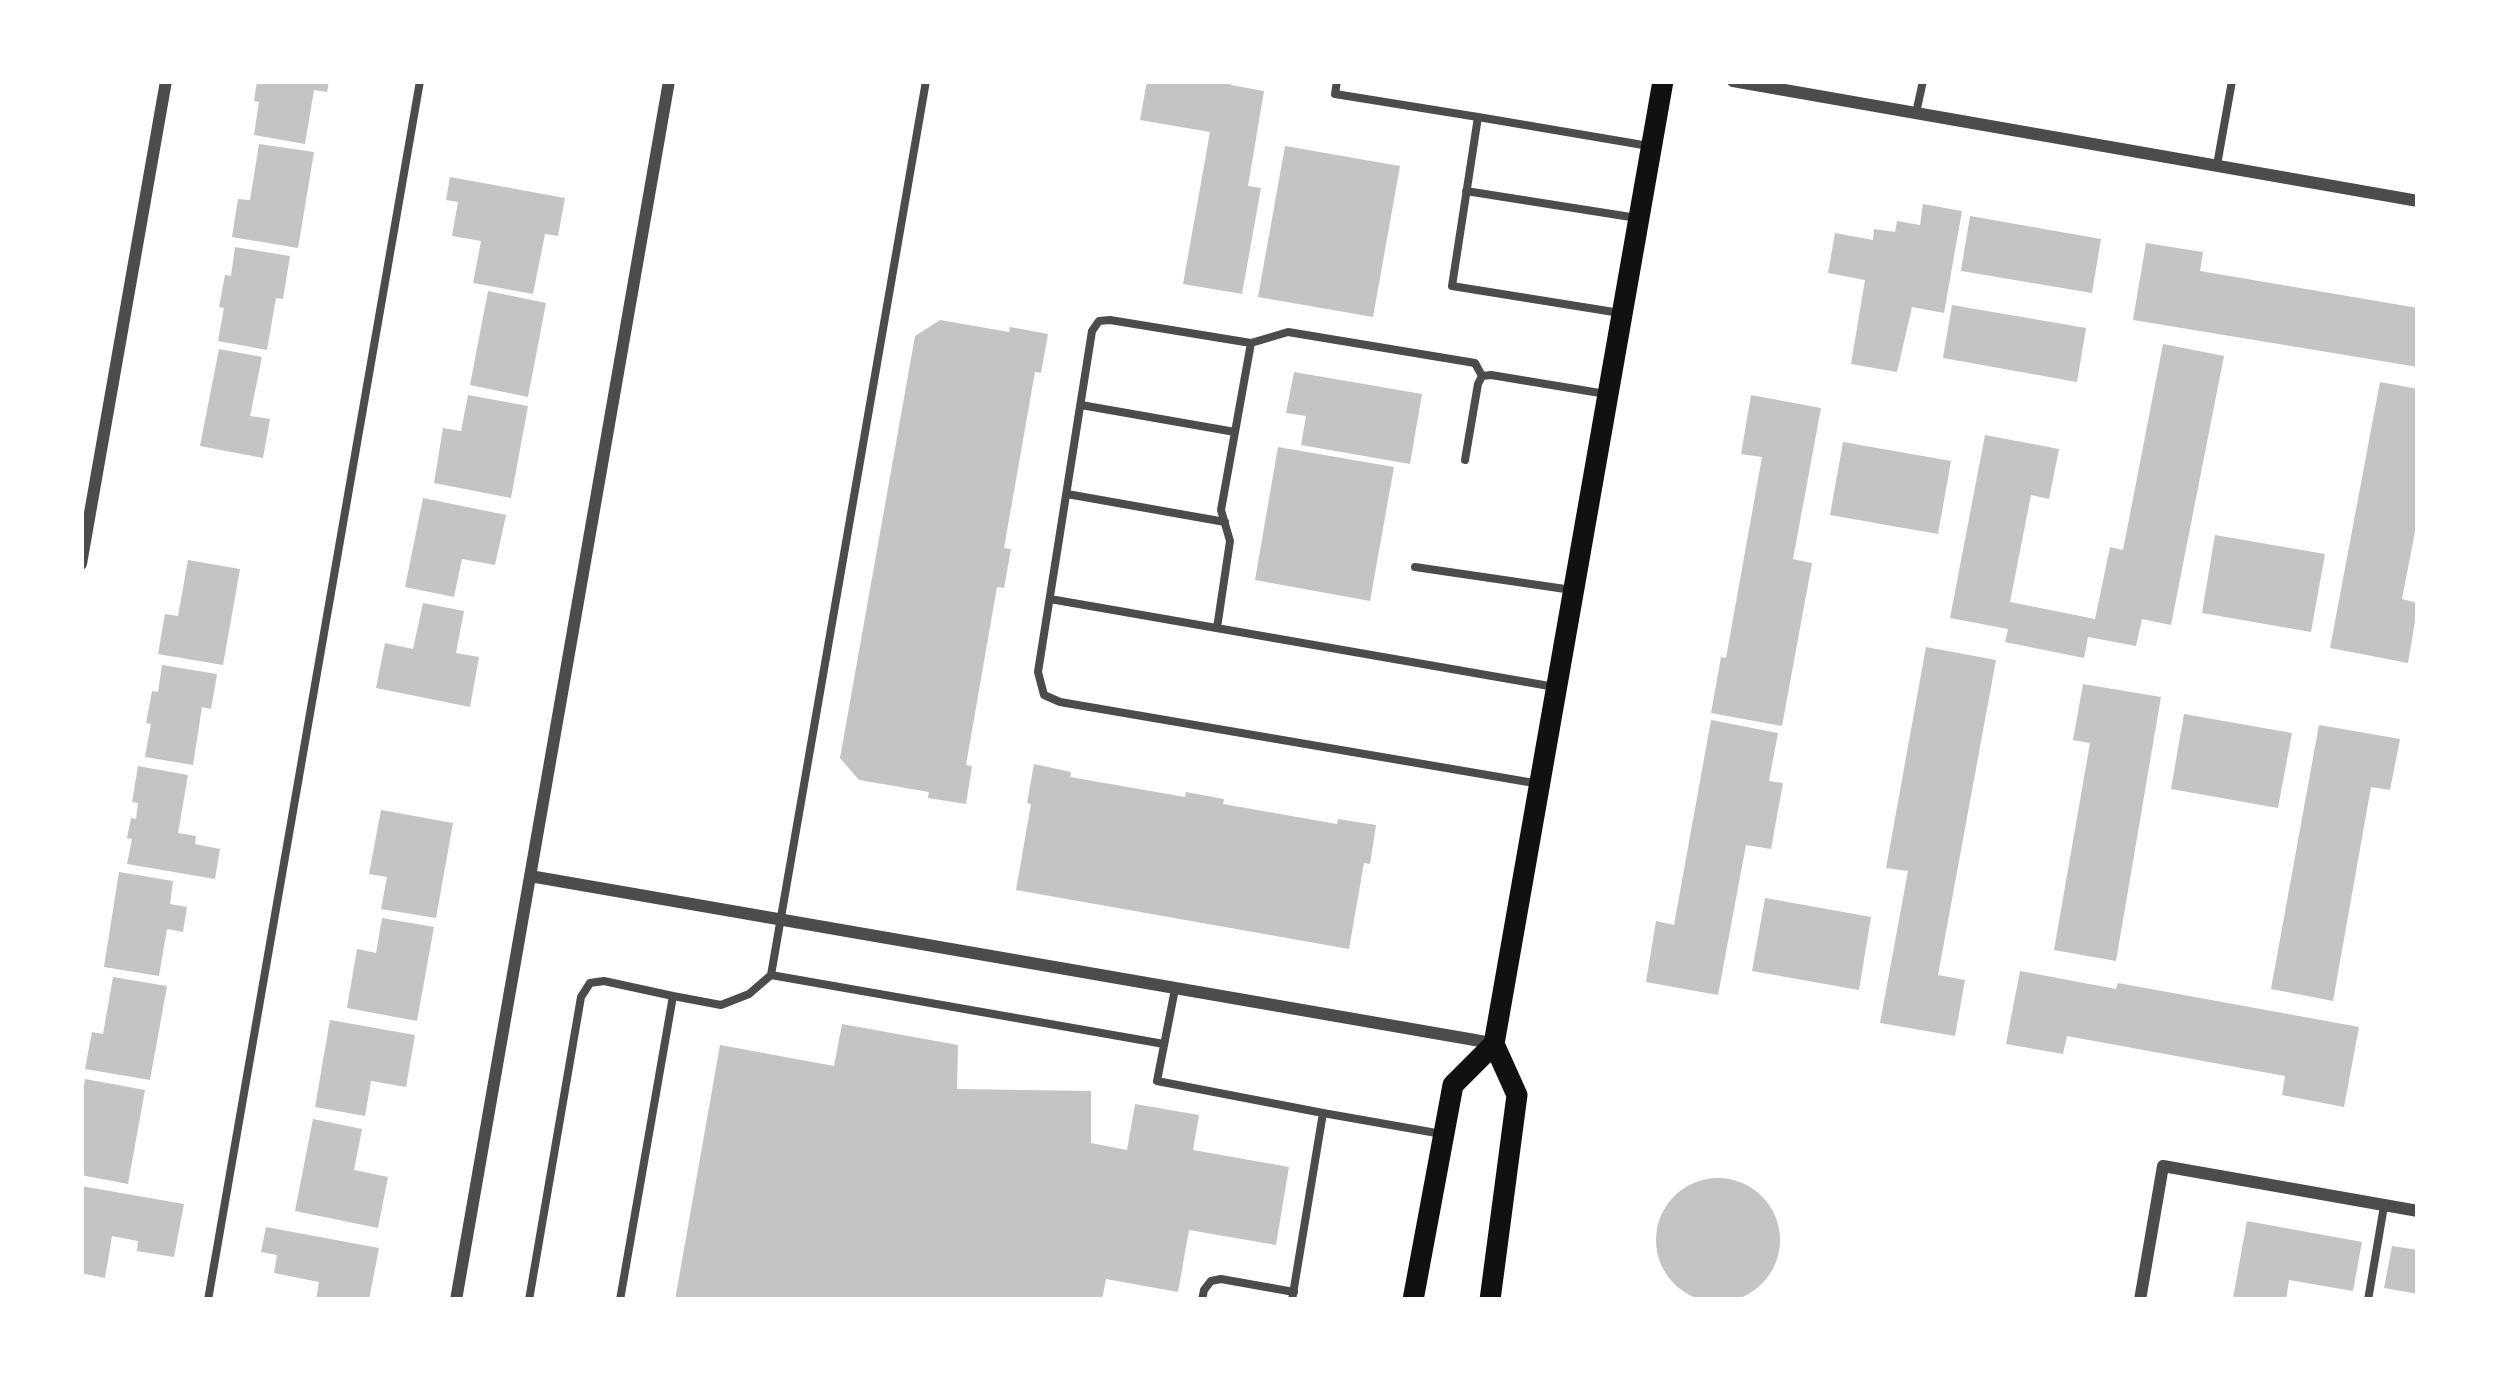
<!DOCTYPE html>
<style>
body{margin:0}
#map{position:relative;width:2499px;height:1381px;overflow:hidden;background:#fff;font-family:Helvetica,sans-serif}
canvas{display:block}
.frame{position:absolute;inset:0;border:84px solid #fff;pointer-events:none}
</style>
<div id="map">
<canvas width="2499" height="1381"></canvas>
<div class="frame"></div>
</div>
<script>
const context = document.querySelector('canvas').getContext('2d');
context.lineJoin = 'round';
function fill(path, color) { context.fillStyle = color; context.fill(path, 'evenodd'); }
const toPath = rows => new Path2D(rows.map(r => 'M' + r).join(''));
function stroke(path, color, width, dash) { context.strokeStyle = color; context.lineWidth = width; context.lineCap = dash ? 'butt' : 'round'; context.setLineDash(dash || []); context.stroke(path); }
fill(toPath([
 [257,81,329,81,327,92,314,90,305,144,254,135,259,102,254,101],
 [1147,81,1232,81,1231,85,1264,91,1248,186,1261,188,1242,294,1183,284,1210,132,1140,120],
 [259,144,314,152,298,248,232,237,238,199,250,200],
 [1285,146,1400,166,1373,317,1258,297],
 [450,177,565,198,558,236,545,234,533,294,473,283,481,241,452,236,458,202,446,200],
 [1923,204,1962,211,1944,313,1912,307,1897,372,1851,364,1865,280,1828,273,1835,233,1873,240,1874,229,1895,232,1897,221,1920,225],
 [1970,216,2101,239,2092,293,1961,271],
 [2146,243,2203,252,2200,271,2418,308,2418,367,2133,320],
 [235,247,290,256,283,299,276,298,267,350,218,341,224,308,219,307,225,275,231,276],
 [488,291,546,303,528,397,470,385],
 [1952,305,2086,328,2077,382,1943,358],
 [940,320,1009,332,1010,327,1048,334,1041,373,1035,372,1004,548,1011,549,1004,588,997,587,966,765,972,766,966,804,928,798,929,792,859,780,840,758,915,336],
 [2163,344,2224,356,2171,625,2142,619,2136,646,2088,637,2084,658,2005,642,2008,629,1950,618,1985,435,2059,449,2049,499,2031,495,2010,602,2095,619,2110,547,2123,550],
 [219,349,262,357,250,416,270,419,263,458,200,446],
 [1294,372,1422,394,1410,464,1301,445,1306,416,1286,413],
 [2380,382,2418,389,2418,516,2402,599,2418,603,2408,663,2330,648],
 [468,395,528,406,511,498,434,483,443,428,461,431],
 [1751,395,1821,408,1793,559,1812,563,1782,726,1711,713,1721,657,1726,658,1762,457,1741,454],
 [1843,442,1951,461,1938,534,1830,515],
 [1278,447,1394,467,1370,601,1255,580],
 [423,498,506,515,495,565,462,559,454,597,405,587],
 [2215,535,2325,554,2311,632,2202,613],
 [188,560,240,569,223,665,158,654,165,614,178,616],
 [423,603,464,611,456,653,479,657,470,707,376,688,385,643,413,649],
 [1926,647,1996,660,1938,975,1965,980,1955,1036,1880,1023,1908,871,1886,868],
 [162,665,217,674,211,709,202,707,193,765,145,757,151,724,146,723,152,691,158,692],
 [2083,684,2161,697,2116,961,2054,950,2090,743,2073,740],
 [2184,714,2292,733,2278,808,2171,789],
 [1711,720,1778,733,1769,781,1783,783,1771,849,1746,845,1718,995,1646,982,1656,921,1674,925],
 [2319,725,2400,739,2390,790,2371,787,2333,1001,2271,989],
 [1034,764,1071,772,1070,777,1185,797,1186,792,1224,799,1223,804,1337,824,1338,819,1376,825,1370,864,1364,863,1349,949,1016,890,1031,804,1027,803],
 [138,766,188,775,178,833,196,836,195,844,220,849,215,879,127,864,132,839,127,838,131,818,136,819,138,803,132,802],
 [381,810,453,823,436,918,381,909,387,877,369,874],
 [119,872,173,881,170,904,187,907,183,932,167,929,159,976,104,967],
 [1765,898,1871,917,1859,990,1752,971],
 [382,918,434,927,417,1021,347,1008,357,949,376,953],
 [2020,971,2116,989,2118,983,2359,1027,2344,1107,2282,1095,2285,1076,2067,1036,2063,1054,2006,1044],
 [113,977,167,986,150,1080,85,1069,92,1032,103,1034],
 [330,1020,415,1035,406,1087,371,1081,365,1116,315,1107],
 [842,1024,958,1045,957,1089,1091,1091,1091,1143,1127,1150,1135,1104,1199,1115,1193,1150,1289,1167,1276,1245,1189,1230,1178,1292,1106,1279,1102,1300,675,1300,720,1045,834,1066],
 [85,1079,145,1090,128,1184,81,1175,81,1104],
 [313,1119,362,1129,354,1170,388,1177,378,1228,295,1211],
 '1656 1240a62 62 0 1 1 124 0a62 62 0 1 1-124 0Z',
 [81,1186,184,1204,174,1257,137,1251,138,1241,112,1236,105,1278,81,1273],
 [2247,1221,2362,1242,2353,1291,2289,1280,2286,1300,2233,1298],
 [266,1227,379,1248,369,1300,316,1300,319,1282,274,1273,277,1255,261,1252],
 [2392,1246,2418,1250,2418,1294,2384,1288]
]), '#c4c4c4');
stroke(toPath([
 [926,81,771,975,1164,1044],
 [1337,81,1335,94,1478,117,1452,286,1620,313],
 [1916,113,1923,81],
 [1478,117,1649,146],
 [2217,165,2232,81],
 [1466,191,1637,218],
 [1482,376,1475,363,1288,332,1251,343,1110,320,1099,321,1092,331,1038,672,1044,695,1060,702,1534,783],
 [1081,405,1235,432],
 [1465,460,1478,384,1482,376,1491,375,1606,394],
 [1067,494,1225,522],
 [1415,567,1572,590],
 [1050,599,1555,687],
 [1217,628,1230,541,1221,510,1251,343],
 [1175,989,1157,1081,1323,1113],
 [673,996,721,1005,749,994,771,975],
 [208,1300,420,81],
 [529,1300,581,997,590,983,604,981,673,996,620,1300],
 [1202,1300,1204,1290,1211,1281,1221,1279,1294,1292],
 [1292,1300,1323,1113,1442,1134],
 [2368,1300,2384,1206]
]), '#4c4c4c', 8);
stroke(toPath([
 [1733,81,2418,201],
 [81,564,166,81],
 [530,876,1492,1043],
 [456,1300,669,81],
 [2140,1300,2163,1166,2418,1211]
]), '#4c4c4c', 12);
stroke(toPath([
 [1413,1300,1453,1085,1494,1044,1663,81],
 [1490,1300,1517,1095,1494,1044]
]), '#111', 21);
</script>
